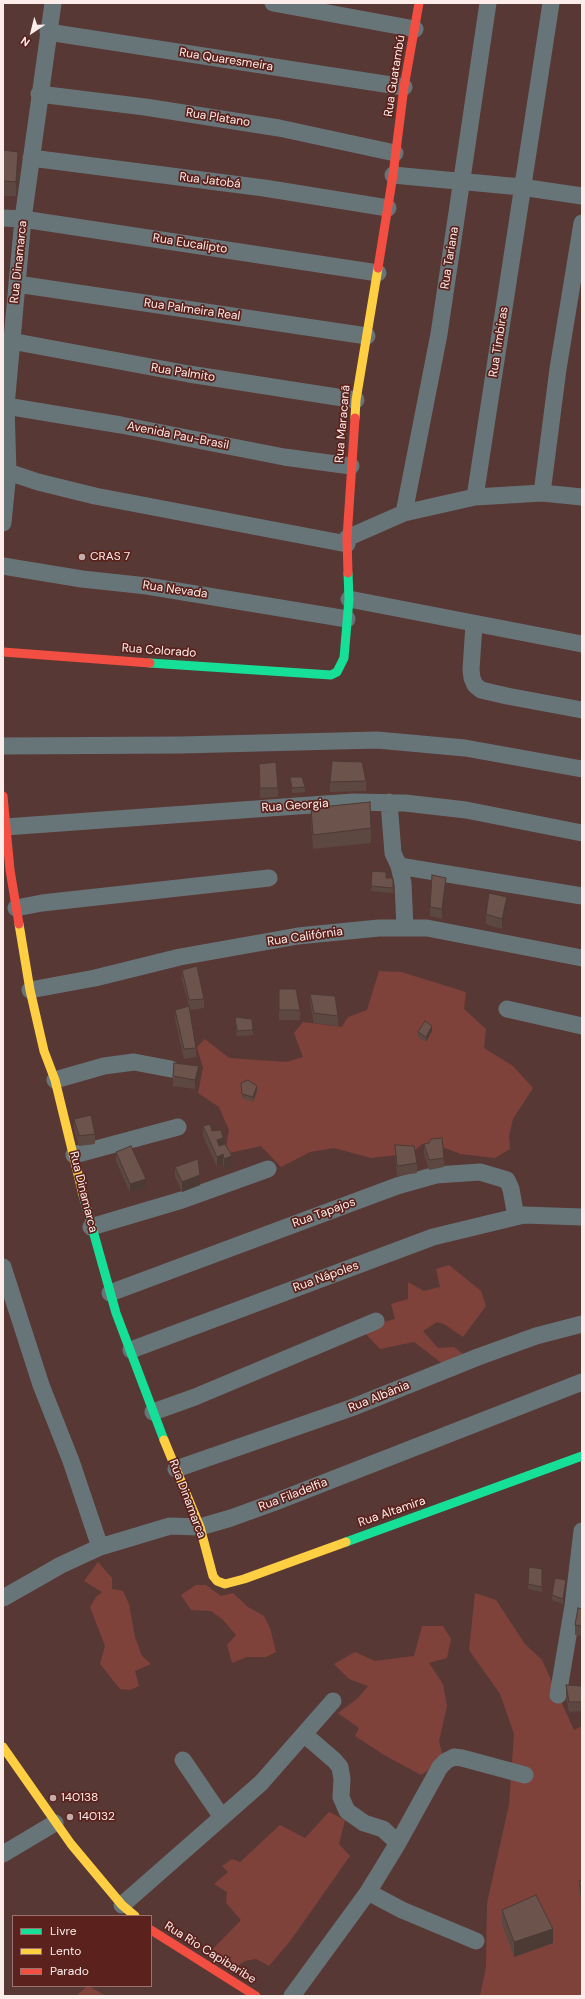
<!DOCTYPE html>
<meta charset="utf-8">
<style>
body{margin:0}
#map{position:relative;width:585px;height:1999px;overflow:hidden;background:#583835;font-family:"DM Sans",sans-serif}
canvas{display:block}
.frame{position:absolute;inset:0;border:4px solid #fcedea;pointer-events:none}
.legend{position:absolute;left:12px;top:1915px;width:140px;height:72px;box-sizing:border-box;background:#5b211c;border:1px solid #9b736e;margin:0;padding:5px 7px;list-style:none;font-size:12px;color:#fcedea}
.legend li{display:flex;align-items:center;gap:8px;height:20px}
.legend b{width:20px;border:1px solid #9b736e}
.north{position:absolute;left:12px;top:12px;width:40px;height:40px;-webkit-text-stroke:3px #5b211c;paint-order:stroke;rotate:215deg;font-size:11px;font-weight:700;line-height:16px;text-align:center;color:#fcedea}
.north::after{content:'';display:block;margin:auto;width:14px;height:18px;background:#fcedea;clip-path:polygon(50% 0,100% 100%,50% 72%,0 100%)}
</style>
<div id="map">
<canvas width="585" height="1999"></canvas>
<div class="frame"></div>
<ul class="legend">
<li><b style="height:5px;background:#16e098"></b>Livre</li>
<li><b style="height:5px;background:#ffcf43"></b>Lento</li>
<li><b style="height:5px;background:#f24e42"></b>Parado</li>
</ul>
<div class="north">N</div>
</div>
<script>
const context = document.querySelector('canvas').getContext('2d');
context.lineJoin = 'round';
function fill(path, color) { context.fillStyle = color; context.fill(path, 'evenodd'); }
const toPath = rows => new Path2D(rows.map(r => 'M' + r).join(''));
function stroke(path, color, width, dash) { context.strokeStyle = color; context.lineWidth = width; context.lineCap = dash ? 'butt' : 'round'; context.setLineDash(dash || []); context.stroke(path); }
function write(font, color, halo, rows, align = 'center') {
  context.font = font + ' "DM Sans",sans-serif'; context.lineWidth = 3.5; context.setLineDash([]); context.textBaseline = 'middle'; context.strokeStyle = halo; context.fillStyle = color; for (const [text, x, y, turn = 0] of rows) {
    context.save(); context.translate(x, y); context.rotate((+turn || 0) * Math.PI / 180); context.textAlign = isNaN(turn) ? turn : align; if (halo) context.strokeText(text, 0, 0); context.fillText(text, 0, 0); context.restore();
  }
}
fill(toPath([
 [379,971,401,972,466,992,464,1009,486,1029,484,1048,513,1066,533,1088,513,1119,509,1136,510,1149,495,1158,461,1154,442,1147,422,1144,412,1153,371,1158,334,1148,310,1152,281,1167,261,1146,225,1154,229,1130,219,1107,198,1093,203,1068,197,1047,205,1039,229,1058,286,1062,303,1057,294,1033,303,1022,342,1027,348,1017,367,1010],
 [449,1265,481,1291,486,1306,463,1337,444,1324,437,1322,423,1331,438,1348,454,1347,463,1354,443,1364,414,1342,380,1349,360,1328,395,1319,391,1304,408,1299,408,1282,424,1291,440,1287,436,1269],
 [98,1562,112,1578,112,1589,123,1591,129,1604,135,1637,142,1656,151,1664,135,1671,139,1686,130,1690,120,1689,100,1664,105,1646,90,1607,96,1597,102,1592,84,1581],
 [196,1585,206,1585,221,1596,233,1593,248,1607,264,1616,270,1628,276,1652,266,1657,247,1657,232,1663,227,1645,236,1635,222,1619,211,1611,191,1610,181,1595],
 [475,1593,496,1600,525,1644,542,1660,574,1730,582,1726,582,1996,480,1996,486,1967,487,1903,509,1805,514,1734,500,1694,469,1650],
 [422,1626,443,1626,451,1639,447,1658,429,1663,443,1684,447,1706,439,1741,443,1757,435,1766,421,1775,384,1755,355,1736,359,1728,338,1713,358,1698,368,1686,349,1679,334,1664,355,1652,375,1661,414,1656],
 [329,1812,345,1820,339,1844,350,1856,291,1940,269,1966,256,1959,245,1961,233,1969,212,1950,241,1920,226,1903,227,1892,214,1884,228,1872,222,1866,232,1859,240,1862,280,1825,305,1838],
 [87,1986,89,1986,106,1996,76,1996]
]), '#7e423b');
stroke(toPath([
 [273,3,415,29],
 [48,32,404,87],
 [39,94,145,107,279,128,395,153],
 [31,158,264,188,388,208],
 [393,175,521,187,582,196],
 [3,218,23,219,378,273],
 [17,284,367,336],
 [11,341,189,374,356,400],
 [6,406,121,425,284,457,351,466],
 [8,472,38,482,95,496,347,544],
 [542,493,558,369,582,223],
 [475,497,551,3],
 [404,513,439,334,488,3],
 [3,523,8,472,6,406,17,284,23,219,53,3],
 [347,538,404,513,475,497,542,493,582,497],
 [3,566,82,579,147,586,347,619],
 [349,599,582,644],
 [474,624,471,670,472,678,475,685,481,690,507,696,582,710],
 [3,746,181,745,377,740,465,748,582,769],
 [389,802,393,853,399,866,403,883,405,928],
 [5,827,353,802,405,803,466,810,582,833],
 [399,866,582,896],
 [16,908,42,903,269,878],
 [30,990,95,978,180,957,298,936,379,928,427,928,582,958],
 [507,1009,582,1026],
 [55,1080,104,1066,134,1062,171,1069],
 [74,1155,178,1127],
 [91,1227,182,1200,268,1169],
 [3,1267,41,1385,71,1461,100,1547],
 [110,1293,397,1186,436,1175,480,1172,507,1180,511,1189,516,1217],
 [131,1350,433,1237,524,1215,582,1217],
 [153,1412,195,1397,376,1321],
 [176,1469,351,1408,478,1357,536,1336,582,1324],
 [3,1598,61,1565,100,1547,170,1526,200,1527,231,1518,275,1502,582,1382],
 [558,1695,573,1606,582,1531],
 [305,1735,334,1760,340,1767,342,1779,341,1797,347,1811,364,1823,383,1829,398,1843],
 [183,1760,221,1816],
 [3,1854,55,1823],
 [368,1892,402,1910,476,1941],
 [122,1905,261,1783,333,1701],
 [292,1996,368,1892,398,1843,440,1767,446,1761,454,1757,462,1758,525,1775]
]), '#687578', 17);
stroke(toPath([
 [150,663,331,675,337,672,344,658,349,599,348,573],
 [83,1195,116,1313,164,1440],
 [346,1542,582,1456]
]), '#16e098', 9);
stroke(toPath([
 [355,418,356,400,378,268],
 [19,924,30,990,44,1051,55,1080,83,1195],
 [164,1440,200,1527,213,1576,217,1581,225,1584,244,1579,346,1542],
 [3,1747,71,1844,122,1905,135,1916]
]), '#ffcf43', 9);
stroke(toPath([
 [378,268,393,175,404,87,419,3],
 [348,573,347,538,355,418],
 [3,652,150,663],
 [3,796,10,870,19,924],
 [151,1930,256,1996]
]), '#f24e42', 9);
fill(toPath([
 [3,150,18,167,16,196,3,196],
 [259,764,278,788,278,797,260,798],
 [290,777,305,787,305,792,292,793],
 [366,781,366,791,330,792,330,782],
 [311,808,371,828,371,843,313,849,311,822],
 [372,871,386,878,393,878,393,893,371,891],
 [446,888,442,919,430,916,430,907],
 [507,907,502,929,486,924,486,914],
 [182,970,204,999,204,1008,190,1010,196,1048,196,1057,184,1059,175,1019,175,1010,189,1006,182,980],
 [279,989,300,1010,300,1020,279,1020],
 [310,994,338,1016,338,1026,314,1023,310,1003],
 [235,1017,253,1030,253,1035,237,1036,235,1022],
 [432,1031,426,1042,418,1037,418,1032],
 [199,1075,195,1089,173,1086,173,1076],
 [241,1083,257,1091,253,1102,242,1098],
 [74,1119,95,1134,95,1144,79,1146,74,1129],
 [203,1126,223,1145,232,1166,224,1169,223,1163,217,1167,203,1136],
 [424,1144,444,1158,444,1167,429,1170,424,1154],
 [395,1145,417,1163,417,1173,397,1176,395,1155],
 [116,1152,146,1188,130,1193,116,1161],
 [175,1167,200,1185,182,1192,175,1177],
 [529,1567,542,1569,542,1592,528,1589],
 [566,1585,563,1604,552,1600,552,1595],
 [582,1609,582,1636,575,1635,575,1625],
 [566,1685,582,1686,582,1711,569,1712,566,1695],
 [582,1880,582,1903,579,1891,579,1881],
 [502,1910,553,1943,514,1957,502,1924]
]), '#5d4741');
fill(toPath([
 [18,152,18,167,16,196,16,182],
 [446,878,446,888,442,919,442,909],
 [507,897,507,907,502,929,502,919],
 [432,1026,432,1031,426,1042,426,1037],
 [199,1066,199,1075,195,1089,195,1080],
 [257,1086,257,1091,253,1102,253,1097],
 [223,1138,223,1147,217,1150,217,1140],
 [223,1154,223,1163,217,1167,217,1157],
 [232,1156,232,1166,224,1169,224,1159],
 [200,1175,200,1185,182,1192,182,1182],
 [146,1179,146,1188,130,1193,130,1184],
 [566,1580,566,1585,563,1604,563,1599],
 [553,1929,553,1943,514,1957,514,1942]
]), '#4c3a35');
const building = toPath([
 [3,150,18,152,16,182,3,181,3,150],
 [332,761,362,762,366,781,330,782,332,761],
 [276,762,278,788,260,788,259,764,276,762],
 [290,777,302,777,305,787,292,788,290,777],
 [370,802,371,828,313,835,311,808,370,802],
 [372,871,386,872,386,878,393,878,393,888,371,886,372,871],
 [432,875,446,878,442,909,430,907,432,875],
 [489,893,507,897,502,919,486,914,489,893],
 [197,966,204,999,189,1000,182,970,197,966],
 [279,989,296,989,300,1010,279,1010,279,989],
 [310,994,335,996,338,1016,314,1013,310,994],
 [189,1006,196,1048,184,1049,175,1010,189,1006],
 [235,1017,252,1019,253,1030,237,1031,235,1017],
 [425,1021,432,1026,426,1037,418,1032,425,1021],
 [174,1063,199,1066,195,1080,173,1076,174,1063],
 [248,1080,257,1086,253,1097,242,1094,241,1083,248,1080],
 [91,1115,95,1134,79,1136,74,1119,91,1115],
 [210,1124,212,1131,221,1130,223,1138,217,1140,219,1146,225,1144,232,1156,224,1159,223,1154,217,1157,203,1126,210,1124],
 [442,1138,444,1158,429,1160,424,1144,429,1143,431,1139,442,1138],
 [395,1145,414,1146,417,1163,397,1166,395,1145],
 [131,1146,146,1179,130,1184,116,1152,131,1146],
 [198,1159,200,1175,182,1182,175,1167,198,1159],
 [529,1567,542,1569,542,1587,528,1584,529,1567],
 [555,1578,566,1580,563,1599,552,1595,555,1578],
 [578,1608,582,1609,582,1626,575,1625,578,1608],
 [566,1685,582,1686,582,1702,569,1702,566,1685],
 [582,1880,582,1893,579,1881,582,1880],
 [536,1895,553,1929,514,1942,502,1910,536,1895]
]);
fill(building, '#6c534c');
stroke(building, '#4c3a35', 1);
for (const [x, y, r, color] of [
 [82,557,4,"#c3aeab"],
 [53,1798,4,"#c3aeab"],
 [70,1817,4,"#c3aeab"]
]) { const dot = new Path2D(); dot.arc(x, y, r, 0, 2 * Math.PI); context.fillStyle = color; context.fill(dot); stroke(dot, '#5b211c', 1.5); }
write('12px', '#fcedea', '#5b211c', [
 ["Rua Quaresmeira",226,60,9],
 ["Rua Guatambú",395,76,-81],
 ["Rua Platano",218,118,9],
 ["Rua Jatobá",210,181,7],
 ["Rua Eucalipto",190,244,9],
 ["Rua Tariana",450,258,-81],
 ["Rua Dinamarca",19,262,-84],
 ["Rua Palmeira Real",192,310,8],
 ["Rua Timbiras",499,342,-81],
 ["Rua Palmito",183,373,9],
 ["Rua Maracanã",343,424,-85],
 ["Avenida Pau-Brasil",178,436,11],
 ["Rua Nevada",175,590,8],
 ["Rua Colorado",159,651,4],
 ["Rua Georgia",295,806,-4],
 ["Rua Califórnia",305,937,-8],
 ["Rua Dinamarca",83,1192,76],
 ["Rua Tapajos",324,1213,-20],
 ["Rua Nápoles",326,1277,-20],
 ["Rua Albânia",379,1397,-22],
 ["Rua Filadelfia",293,1495,-21],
 ["Rua Dinamarca",187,1499,69],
 ["Rua Altamira",392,1512,-19],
 ["Rua Rio Capibaribe",210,1953,32]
]);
write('12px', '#fcedea', '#5b211c', [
 ["CRAS 7",90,557],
 ["140138",61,1798],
 ["140132",78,1817]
], 'left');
</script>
